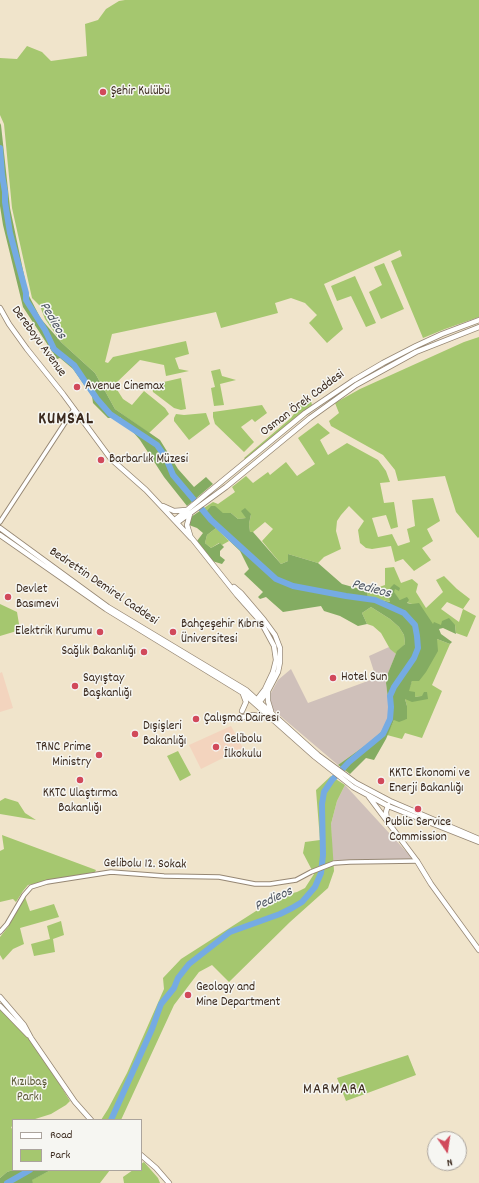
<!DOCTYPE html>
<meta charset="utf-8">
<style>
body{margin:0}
#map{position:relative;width:479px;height:1183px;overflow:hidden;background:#f0e4cb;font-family:Dekko,sans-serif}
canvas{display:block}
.legend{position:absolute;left:12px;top:1119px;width:130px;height:52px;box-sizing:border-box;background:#f6f6f2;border:1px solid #aba49d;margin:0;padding:5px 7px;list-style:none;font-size:12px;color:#3b2a1e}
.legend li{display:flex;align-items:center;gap:8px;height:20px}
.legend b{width:20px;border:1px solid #aba49d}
.north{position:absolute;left:427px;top:1131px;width:40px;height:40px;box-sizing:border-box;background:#f6f6f2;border:1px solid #aba49d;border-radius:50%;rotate:167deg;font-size:11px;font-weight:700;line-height:16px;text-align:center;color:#3b2a1e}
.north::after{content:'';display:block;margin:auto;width:14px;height:18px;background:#d1495b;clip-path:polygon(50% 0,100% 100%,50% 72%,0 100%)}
</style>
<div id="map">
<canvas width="479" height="1183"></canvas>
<ul class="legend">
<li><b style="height:5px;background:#fff"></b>Road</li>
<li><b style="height:11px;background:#a5c76f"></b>Park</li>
</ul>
<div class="north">N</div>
</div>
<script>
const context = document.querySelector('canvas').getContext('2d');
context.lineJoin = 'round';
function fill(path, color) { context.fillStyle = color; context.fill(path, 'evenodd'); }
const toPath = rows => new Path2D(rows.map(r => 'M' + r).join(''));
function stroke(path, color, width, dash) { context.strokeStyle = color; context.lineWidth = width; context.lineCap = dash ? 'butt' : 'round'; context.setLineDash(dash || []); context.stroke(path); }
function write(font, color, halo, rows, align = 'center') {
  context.font = font + ' Dekko,sans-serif'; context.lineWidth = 3; context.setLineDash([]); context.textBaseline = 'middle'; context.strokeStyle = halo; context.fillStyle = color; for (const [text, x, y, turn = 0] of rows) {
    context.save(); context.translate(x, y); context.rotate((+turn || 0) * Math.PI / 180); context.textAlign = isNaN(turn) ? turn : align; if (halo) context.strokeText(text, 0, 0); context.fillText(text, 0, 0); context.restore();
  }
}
fill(toPath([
 [2,672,13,708,0,712,0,673],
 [231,726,243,748,201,769,189,745]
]), '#f3d4be');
fill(toPath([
 [389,647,396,654,388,673,386,683,389,707,388,719,381,732,370,742,338,765,271,708,271,693,278,680,291,669,308,703,376,678,369,656],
 [345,785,413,859,332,860,331,824,337,801]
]), '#cfc0ba');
fill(toPath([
 [125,0,479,0,479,317,445,329,423,338,391,261,402,256,400,250,324,284,343,329,327,343,309,323,317,315,305,303,291,298,275,303,278,313,221,328,216,312,112,334,105,362,108,363,113,357,186,341,189,354,175,358,179,369,189,371,166,376,164,365,140,360,114,385,123,399,132,405,144,391,165,408,169,414,149,433,115,409,95,373,62,343,45,319,40,306,32,298,12,208,4,124,0,115,0,58,17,59,27,46,42,52,51,61,87,56,85,24,98,20,106,9,119,1],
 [384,263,404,309,381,319,369,292,382,285,374,267],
 [355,276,376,323,366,327,351,296,337,301,331,286],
 [479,337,479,537,478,538,456,512,445,476,398,481,395,470,383,455,331,426,329,421,339,413,335,403,360,389,464,342],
 [220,369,222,376,236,380,220,384,224,405,214,406,211,388,215,387,211,371],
 [181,378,186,409,181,410,174,408,153,392,152,387,155,384],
 [307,398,311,401,312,405,246,460,244,458,291,418,304,400],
 [262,405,267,413,255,422,252,419,241,427,254,442,244,452,215,424,213,417,213,412],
 [206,413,210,424,189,440,174,421,174,418,176,414,184,415],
 [318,423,330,433,320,440,328,455,347,443,378,460,386,471,390,482,380,483,384,503,394,502,398,527,391,529,386,515,372,518,378,537,392,534,398,546,410,542,407,529,415,526,412,500,433,498,440,521,427,529,433,541,422,548,431,560,414,571,403,559,395,562,391,546,372,549,366,548,360,543,358,530,364,521,349,506,341,515,337,521,336,531,341,549,324,557,318,563,288,554,288,561,281,564,262,541,273,529,265,522,253,532,250,532,249,524,251,514,247,518,238,519,231,513,223,513,207,511,204,508,213,502,218,504,235,492,232,487,246,476,253,483,268,472,270,475,286,462,297,476,315,464,298,438],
 [216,528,229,541,222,545,219,543,211,548,205,543,207,535],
 [394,567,401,583,412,579,418,584,416,592,426,608,443,592,436,580,444,576,457,589,470,599,463,609,476,616,467,637,456,633,455,625,433,625,412,604,400,600,394,593,394,585,391,602,368,597,367,591,385,585,385,568],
 [447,602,463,609,459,622,441,609],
 [0,604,17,612,20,630,0,636],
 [371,607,390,619,399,627,404,635,405,644,396,654,390,649,381,633,373,626,367,624,362,613],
 [437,639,450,644,432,685,442,691,422,738,405,733,402,739,387,735,394,720,407,719,407,706,405,699,422,696,415,697,408,691,412,681],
 [178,751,191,775,180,781,167,756],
 [331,776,345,785,337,801,331,824,334,871,328,888,290,922,229,982,212,965,199,972,174,1005,121,1120,101,1120,108,1109,127,1073,164,989,163,978,181,959,256,911,268,905,277,897,297,892,305,888,314,874,303,853,305,842,320,840,316,790],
 [5,798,18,802,25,813,36,820,0,814,0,801],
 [2,835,96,870,95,872,28,885,23,891,16,902,13,899,0,902,0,851,4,849],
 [25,897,30,911,54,904,59,917,20,928,24,944,13,949,3,960,0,955,0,937,8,927,19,906],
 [61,921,64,935,53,939,55,952,34,956,31,944,50,939,47,926],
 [0,1006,29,1038,49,1067,70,1101,66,1105,51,1114,32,1120,13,1120,13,1126,11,1127,13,1131,13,1170,7,1172,0,1178],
 [408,1055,416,1075,346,1101,337,1078],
 [144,1162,158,1178,160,1183,124,1183,123,1177,133,1170,141,1170,141,1164],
 [51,1170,110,1170,100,1183,33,1183,31,1180]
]), '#a5c76f');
fill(toPath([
 [0,123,1,125,10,208,28,294,41,319,62,343,95,373,115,409,160,440,178,469,194,487,206,477,213,484,187,506,164,477,140,440,120,417,108,418,93,403,92,396,73,369,60,358,57,359,23,307,3,225,0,206],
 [211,506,215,506,223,513,231,513,238,519,246,518,241,511,245,508,251,514,249,524,250,532,253,532,281,564,288,561,288,554,318,563,342,584,367,591,368,597,390,602,388,592,391,587,394,584,400,588,399,591,395,589,394,592,400,600,407,597,409,600,407,603,412,604,419,603,433,624,434,622,441,625,442,621,449,618,455,625,456,634,443,628,439,629,441,634,452,642,450,644,437,639,438,651,426,672,419,681,412,681,409,691,415,692,415,697,422,696,424,692,427,692,428,699,412,702,405,699,407,706,407,719,399,722,394,720,386,739,374,760,366,758,350,774,338,765,370,742,381,732,388,719,389,707,386,683,388,673,397,651,405,644,404,635,399,627,390,619,371,607,362,613,367,624,358,626,340,616,324,611,321,606,283,612,266,597,260,599,258,597,263,592,244,574,249,569,240,551,216,528,207,535,205,543,211,548,220,543,224,547,220,551,220,556,225,560,222,564,212,561,197,541,203,533,197,528,189,525,191,517,204,508,207,511],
 [13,1170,51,1170,32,1180,33,1183,0,1183,0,1178,7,1172]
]), '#84ac62');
stroke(toPath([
 [0,148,2,175,5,192,5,202,10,233,26,293,26,300,45,330,54,349,74,365,97,399,110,414,157,445,166,458,173,475,211,520,276,579,293,586,346,596,375,600,404,613,415,625,417,636,418,648,414,658,394,687,390,696,391,707,390,719,383,734,349,762,332,780,324,792,322,804,323,855,321,873,315,887,302,902,292,908,280,914,230,932,189,964,178,978,174,988,161,1004,152,1029,111,1120],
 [7,1183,30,1170]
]), '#75abe3', 6);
const minor = toPath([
 [0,522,74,409],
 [0,932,7,924,24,895,31,887,47,882,111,872,164,876,219,877,255,884,270,884,296,880,311,872,334,863,350,862,417,861]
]);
const major = toPath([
 [0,308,9,324,27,349,63,394,111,459,146,490,191,538],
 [163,506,174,511,186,510],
 [190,514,187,525,190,535],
 [176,519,305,413,354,380,383,363,416,346,442,334,479,320],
 [178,522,226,487,310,418,356,385,416,352,479,327],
 [0,528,108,607,246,690,318,755,356,783,390,801,479,839],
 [0,535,106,609,243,693,315,757,353,787,388,806,479,842],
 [190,536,237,595,261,622,274,646,276,660,273,672,265,689,255,702],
 [234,587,241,593,264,620,275,635,280,648,280,662,278,672,268,691,259,703],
 [268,691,268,701,271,711],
 [242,711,246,702,243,694],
 [234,719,253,715,269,718],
 [369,797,417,861,431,884,479,950],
 [387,820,386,812,388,805],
 [0,997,24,1025,31,1038,75,1102,91,1120],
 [0,1006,28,1035],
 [141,1155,156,1168,169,1183]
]);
stroke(minor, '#968774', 5.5);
stroke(major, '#968774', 6);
stroke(minor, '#fff', 3.5);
stroke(major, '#fff', 4.5);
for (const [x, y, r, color] of [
 [103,92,4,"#d1495b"],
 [77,387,4,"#d1495b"],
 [101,460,4,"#d1495b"],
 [8,597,4,"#d1495b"],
 [100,632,4,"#d1495b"],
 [173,632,4,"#d1495b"],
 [144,652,4,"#d1495b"],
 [333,678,4,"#d1495b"],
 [75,686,4,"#d1495b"],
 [196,719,4,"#d1495b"],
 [135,734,4,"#d1495b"],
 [216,747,4,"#d1495b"],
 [99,755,4,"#d1495b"],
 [80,780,4,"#d1495b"],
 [381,781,4,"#d1495b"],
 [418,809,4,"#d1495b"],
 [188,995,4,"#d1495b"]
]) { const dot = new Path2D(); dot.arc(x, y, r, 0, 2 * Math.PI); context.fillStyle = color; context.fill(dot); stroke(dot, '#f6f6f2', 1.5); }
write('13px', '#3b2a1e', '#f6f6f2', [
 ["Şehir Kulübü",111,92],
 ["Avenue Cinemax",85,387],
 ["Barbarlık Müzesi",109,460],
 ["Devlet",16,590],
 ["Basımevi",16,605],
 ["Bahçeşehir Kıbrıs",181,625],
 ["Üniversitesi",181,640],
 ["Elektrik Kurumu",92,632,"right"],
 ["Sağlık Bakanlığı",136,652,"right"],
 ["Hotel Sun",341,678],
 ["Sayıştay",83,679],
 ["Başkanlığı",83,694],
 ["Çalışma Dairesi",204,719],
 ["Dışişleri",143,727],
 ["Bakanlığı",143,742],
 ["Gelibolu",224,740],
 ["İlkokulu",224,755],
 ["TRNC Prime",91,748,"right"],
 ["Ministry",91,763,"right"],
 ["KKTC Ekonomi ve",389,774],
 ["Enerji Bakanlığı",389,789],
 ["KKTC Ulaştırma",80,794,"center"],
 ["Bakanlığı",80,809,"center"],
 ["Public Service",418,823,"center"],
 ["Commission",418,838,"center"],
 ["Geology and",196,988],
 ["Mine Department",196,1003]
], 'left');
write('13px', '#3b2a1e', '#f6f6f2', [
 ["Dereboyu Avenue",38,342,54],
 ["Osman Örek Caddesi",303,404,-37],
 ["Bedrettin Demirel Caddesi",103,587,34],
 ["Gelibolu 12. Sokak",145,865,1]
]);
write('13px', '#5b5936', '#f6f6f2', [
 ["Kızılbaş",29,1083],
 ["Parkı",29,1098]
]);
write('italic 14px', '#4f5763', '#f6f6f2', [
 ["Pedieos",52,321,60],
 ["Pedieos",371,590,15],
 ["Pedieos",274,900,-25]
]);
context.letterSpacing = '1px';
write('15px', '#3b2a1e', '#f6f6f2', [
 ["MARMARA",335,1091]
]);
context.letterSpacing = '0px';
context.letterSpacing = '1px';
write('bold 17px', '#3b2a1e', '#f6f6f2', [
 ["KUMSAL",66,421]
]);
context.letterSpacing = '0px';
</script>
